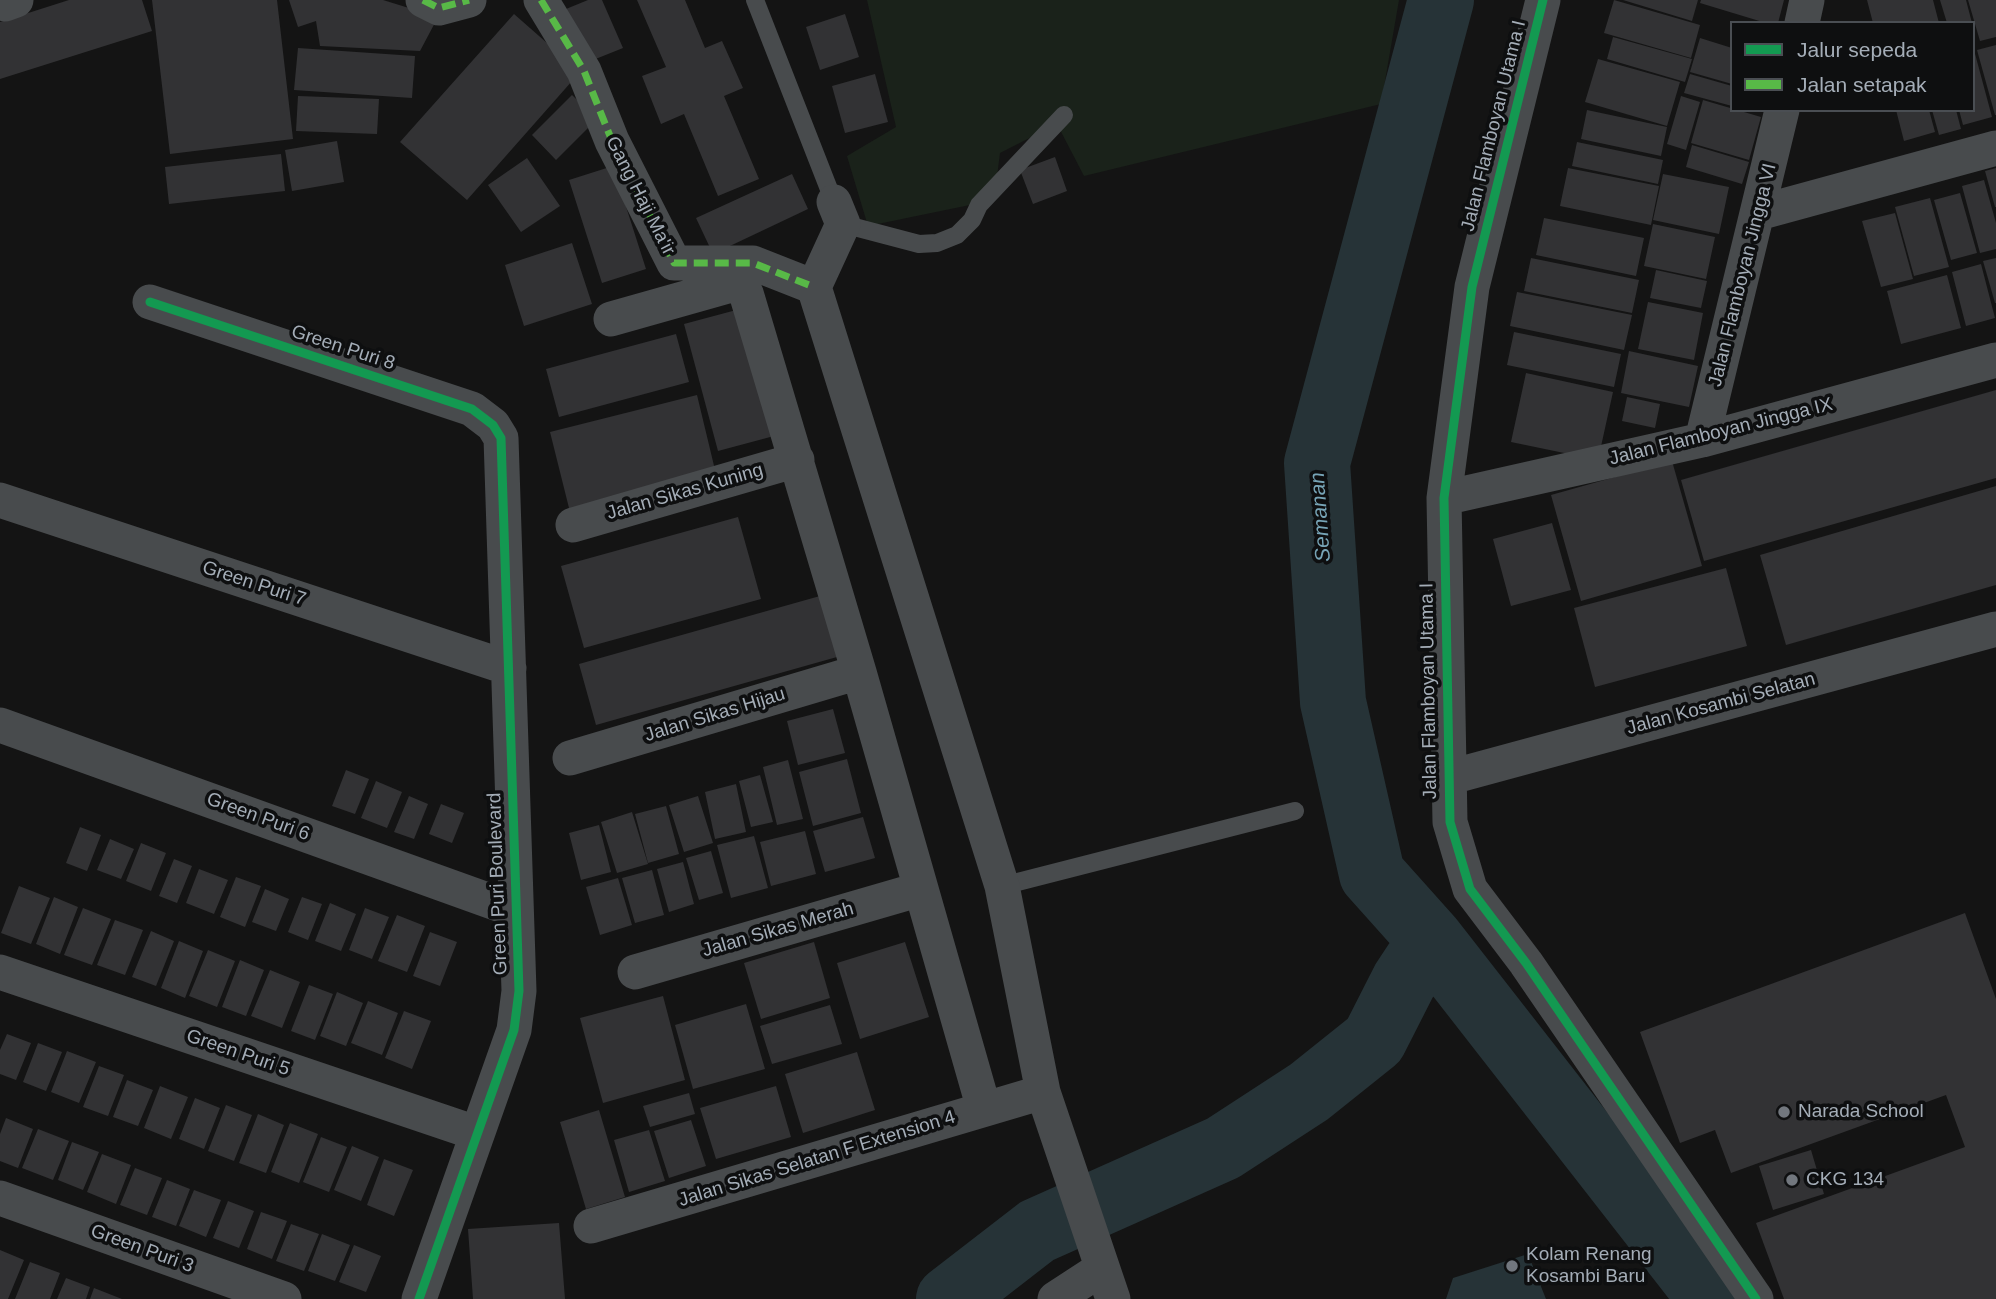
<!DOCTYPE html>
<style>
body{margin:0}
#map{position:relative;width:1996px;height:1299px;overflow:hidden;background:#141414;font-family:Arial,sans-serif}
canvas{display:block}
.legend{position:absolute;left:1730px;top:21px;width:245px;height:91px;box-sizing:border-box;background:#0e0f10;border:2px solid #4a4e53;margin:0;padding:9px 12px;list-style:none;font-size:21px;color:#a4adb7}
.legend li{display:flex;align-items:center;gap:14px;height:35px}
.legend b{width:35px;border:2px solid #4a4e53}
</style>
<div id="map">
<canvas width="1996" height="1299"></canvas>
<ul class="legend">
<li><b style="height:9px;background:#139951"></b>Jalur sepeda</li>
<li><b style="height:9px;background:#58b947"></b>Jalan setapak</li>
</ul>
</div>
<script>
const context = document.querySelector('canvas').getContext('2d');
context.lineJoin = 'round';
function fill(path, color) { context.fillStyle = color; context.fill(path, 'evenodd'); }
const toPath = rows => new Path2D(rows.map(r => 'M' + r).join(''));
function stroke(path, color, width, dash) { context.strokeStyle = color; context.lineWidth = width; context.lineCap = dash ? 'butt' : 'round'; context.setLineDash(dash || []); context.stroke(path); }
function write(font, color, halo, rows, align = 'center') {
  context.font = font + ' Arial,sans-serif'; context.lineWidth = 7; context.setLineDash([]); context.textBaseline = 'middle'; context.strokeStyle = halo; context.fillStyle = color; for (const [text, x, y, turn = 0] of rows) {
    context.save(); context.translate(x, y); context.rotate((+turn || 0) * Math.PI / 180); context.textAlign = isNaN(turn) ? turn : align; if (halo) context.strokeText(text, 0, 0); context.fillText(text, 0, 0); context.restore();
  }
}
fill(toPath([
 [867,0,1399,0,1381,104,1084,176,1057,124,1000,153,994,200,868,226,847,156,896,127]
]), '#1a221a');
fill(toPath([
 [1528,1254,1546,1299,1446,1299,1453,1278]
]), '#263337');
stroke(toPath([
 [1431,940,1372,874,1333,702,1317,463,1441,0],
 [949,1299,1037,1231,1223,1148,1309,1092,1374,1040,1404,981,1431,940,1711,1299]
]), '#263337', 66);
fill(toPath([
 [69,0,142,0,152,31,0,79,0,22],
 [152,0,277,0,293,139,170,154],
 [289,0,383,0,438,17,420,51,320,46,316,21,298,27],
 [588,0,602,0,623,48,588,62,566,9],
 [637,0,685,0,705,48,722,41,743,88,724,96,759,179,718,196,684,114,661,124,642,76,666,67],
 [1614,0,1700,25,1691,58,1604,33],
 [1623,0,1698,0,1692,21],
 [1701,0,1784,0,1778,23,1766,23,1700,3],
 [1867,0,1933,0,1939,23,1873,23],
 [1940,0,1966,0,1972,23,1947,23],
 [1968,0,1996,0,1996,37,1980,41],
 [514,14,580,72,467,200,400,142],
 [845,14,859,57,820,70,806,27],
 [1613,37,1692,59,1685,82,1607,59],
 [1700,38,1732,48,1732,84,1690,72],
 [1996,45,1996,115,1995,115,1977,50],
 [298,48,415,56,412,98,294,90],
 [1974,50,1992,117,1963,125,1959,110,1973,110],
 [1598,59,1680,82,1667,126,1585,102],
 [875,74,888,122,845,133,832,86],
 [1690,74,1732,86,1732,106,1684,93],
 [572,95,597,119,556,160,532,135],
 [298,96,379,99,377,134,296,131],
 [1681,96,1700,102,1686,150,1667,144],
 [1703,100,1761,117,1749,160,1691,143],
 [1587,110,1667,127,1661,156,1581,139],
 [1896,110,1929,110,1935,132,1904,141],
 [1932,110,1956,110,1961,129,1939,135],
 [337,141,344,182,292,191,285,150],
 [1577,142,1663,160,1658,184,1572,166],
 [1692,145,1749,162,1742,184,1686,167],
 [281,154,285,191,169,204,165,167],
 [1055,157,1067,191,1033,204,1020,170],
 [527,158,560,206,521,232,488,185],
 [613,166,646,269,602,283,569,180],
 [1568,168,1659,186,1651,225,1560,206],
 [1996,168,1996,207,1995,207,1985,171],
 [792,174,808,209,713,254,696,218],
 [1663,174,1729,187,1719,234,1653,220],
 [1984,180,1996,223,1996,249,1980,253,1962,186],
 [1960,193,1977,253,1951,260,1934,200],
 [1930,198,1949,267,1914,276,1895,207],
 [1895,213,1913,279,1881,287,1862,221],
 [1544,218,1644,238,1636,276,1536,255],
 [1653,224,1715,237,1706,279,1644,266],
 [572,243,592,304,524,326,505,265],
 [1531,258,1639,280,1632,313,1524,291],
 [1996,258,1996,303,1995,303,1983,261],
 [1981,264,1995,318,1966,326,1952,272],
 [1656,270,1707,281,1701,308,1650,298],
 [1947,275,1961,328,1901,344,1887,291],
 [1517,292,1632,315,1624,350,1510,326],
 [1648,302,1703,313,1694,360,1638,349],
 [740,309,774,436,718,451,684,324],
 [1514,332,1621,354,1614,387,1507,365],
 [676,334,689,382,559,417,546,369],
 [1629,351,1698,366,1689,407,1621,393],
 [1526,373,1613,392,1598,460,1511,442],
 [1996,390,1996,478,1704,561,1681,480],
 [697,395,716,474,570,512,550,432],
 [1627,397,1660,404,1655,428,1622,421],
 [1672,461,1702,566,1581,601,1551,495],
 [1996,486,1996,585,1786,645,1760,555],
 [738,517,761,599,584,648,561,566],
 [1552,523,1571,590,1511,606,1493,539],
 [1726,568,1747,646,1595,687,1574,608],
 [827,594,844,655,596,725,579,664],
 [833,709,845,753,798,765,787,721],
 [847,759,861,813,813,826,799,772],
 [788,760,803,819,777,825,763,767],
 [346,770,369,779,355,814,332,806],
 [760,775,773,822,751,827,739,781],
 [376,781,402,792,387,828,361,818],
 [736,784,746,832,715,839,705,792],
 [409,796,428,804,414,839,394,832],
 [698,796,713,843,684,852,669,805],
 [441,804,464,813,452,843,429,834],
 [666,806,679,854,648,863,635,814],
 [632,812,648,864,617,873,601,822],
 [863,817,875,858,825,872,813,831],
 [599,825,611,872,581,880,569,833],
 [80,827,101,835,87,871,66,863],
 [805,831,816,874,771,886,760,842],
 [754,836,768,888,731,898,717,845],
 [110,839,134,849,121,879,97,870],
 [141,843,166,853,151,891,126,881],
 [711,851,723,893,699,900,686,858],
 [174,859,192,866,177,903,159,896],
 [683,862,694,904,669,912,657,869],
 [199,869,228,880,214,914,186,903],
 [652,870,664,915,635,923,622,878],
 [236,877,261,886,245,927,220,917],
 [618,878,632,925,600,935,586,887],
 [19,886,50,898,31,944,1,933],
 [265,889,289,899,276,931,252,922],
 [54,897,78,907,60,954,36,944],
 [302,897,322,904,308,940,288,932],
 [330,903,356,914,341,951,315,941],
 [83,908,111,919,92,965,64,955],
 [365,908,389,917,372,959,349,950],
 [1965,913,1996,999,1996,1299,1784,1299,1756,1223,1965,1147,1946,1095,1731,1173,1715,1130,1680,1143,1640,1032],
 [397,915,425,926,407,972,378,961],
 [115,920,143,930,125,975,97,965],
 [151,931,174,941,156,986,132,977],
 [430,932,457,942,440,986,413,976],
 [179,941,203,951,185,998,161,988],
 [814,942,830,998,761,1019,744,963],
 [905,942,929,1017,860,1039,837,963],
 [208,950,235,961,217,1007,189,996],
 [240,960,264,970,246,1016,222,1007],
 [270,970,300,982,282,1028,251,1016],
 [309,985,333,994,315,1040,291,1031],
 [337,992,363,1003,346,1046,320,1036],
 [663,996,685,1080,603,1103,580,1018],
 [368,1001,398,1013,382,1055,351,1043],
 [746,1004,765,1069,693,1089,675,1025],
 [830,1005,842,1044,772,1064,760,1026],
 [404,1011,431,1021,412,1069,385,1058],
 [7,1034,31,1043,16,1080,0,1074,0,1050],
 [38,1043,62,1052,46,1091,23,1082],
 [67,1051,96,1062,79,1103,51,1092],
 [857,1052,875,1110,803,1133,785,1074],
 [99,1066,124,1075,108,1116,83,1107],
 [127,1080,153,1090,138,1126,113,1117],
 [160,1086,188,1097,171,1139,144,1128],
 [776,1086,791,1137,716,1159,700,1108],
 [689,1093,695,1114,650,1127,643,1106],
 [195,1098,220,1108,204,1149,179,1139],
 [226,1105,252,1115,234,1161,208,1151],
 [599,1110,625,1197,586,1209,560,1122],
 [258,1114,284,1125,266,1173,239,1163],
 [6,1118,33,1129,18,1168,0,1161,0,1134],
 [691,1120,706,1166,669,1178,654,1131],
 [290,1123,318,1134,299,1183,271,1172],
 [38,1129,69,1141,53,1180,22,1168],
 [649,1130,665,1181,629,1192,614,1140],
 [321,1137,347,1147,329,1192,303,1182],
 [72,1142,99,1152,83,1190,58,1180],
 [352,1146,379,1157,361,1201,334,1190],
 [1811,1150,1824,1194,1773,1210,1759,1166],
 [102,1154,131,1165,116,1204,87,1192],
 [384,1159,413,1170,394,1216,367,1205],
 [135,1168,162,1178,147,1215,120,1205],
 [167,1180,190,1189,176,1226,152,1217],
 [194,1190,221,1200,206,1237,179,1226],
 [228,1201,254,1211,239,1248,213,1238],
 [261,1212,287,1221,272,1259,247,1249],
 [559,1223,565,1299,473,1299,468,1229],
 [291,1224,319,1234,304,1271,276,1261],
 [322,1234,350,1245,335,1281,308,1271],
 [354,1245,381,1256,366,1292,339,1282],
 [0,1250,24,1260,8,1299,0,1299],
 [30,1262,60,1273,50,1299,15,1299],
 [66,1278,90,1287,86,1299,57,1299],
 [94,1288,122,1299,90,1299]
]), '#323234');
stroke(toPath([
 [755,0,834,202],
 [843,224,919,244,937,243,957,235,972,220,979,205,1064,115],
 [1002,886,1295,811]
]), '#484b4d', 18);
stroke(toPath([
 [423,0,439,8,469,0],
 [541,0,584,71,612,141,674,263,753,263,814,287],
 [1543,0,1472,287,1444,498,1450,822,1470,889,1526,963,1756,1299],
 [5,4,16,0],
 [1802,23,1807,0],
 [834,202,843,224,814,287,1002,886,1043,1092,1113,1299],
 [1758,213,1996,148],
 [150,302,472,409,493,425,501,438,519,991,514,1030,419,1299],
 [611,319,735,284,746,293,859,672,984,1109],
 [1702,440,1782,110],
 [1444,498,1702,440,1996,360],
 [0,500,509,668],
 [573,525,797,460],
 [0,725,515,910],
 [570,758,859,672],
 [1447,778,1996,629],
 [0,972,476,1133],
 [635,972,921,889],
 [0,1198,284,1299],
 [591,1226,1043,1092],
 [1055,1299,1101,1269]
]), '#484b4d', 35);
stroke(toPath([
 [423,0,439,8,469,0],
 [541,0,584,71,612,141,674,263,753,263,814,287]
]), '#58b947', 7, [14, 7]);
stroke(toPath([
 [1543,0,1472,287,1444,498,1450,822,1470,889,1526,963,1756,1299],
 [150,302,472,409,493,425,501,438,519,991,514,1030,419,1299]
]), '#139951', 9);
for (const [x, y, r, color] of [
 [1784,1112,7,"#72777e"],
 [1792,1180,7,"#72777e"],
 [1512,1266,7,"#72777e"]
]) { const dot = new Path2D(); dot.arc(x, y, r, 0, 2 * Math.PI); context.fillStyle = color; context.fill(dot); stroke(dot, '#0e0f10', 2.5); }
write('19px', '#a4adb7', '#0e0f10', [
 ["Jalan Flamboyan Utama I",1494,126,-76],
 ["Gang Haji Ma'ir",640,196,63],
 ["Jalan Flamboyan Jingga VI",1743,275,-76],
 ["Green Puri 8",343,348,18],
 ["Jalan Flamboyan Jingga IX",1721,432,-14],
 ["Jalan Sikas Kuning",685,492,-16],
 ["Green Puri 7",254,584,18],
 ["Jalan Flamboyan Utama I",1429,691,-91],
 ["Jalan Kosambi Selatan",1721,704,-15],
 ["Jalan Sikas Hijau",715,715,-17],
 ["Green Puri 6",258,817,20],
 ["Green Puri Boulevard",498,884,-92],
 ["Jalan Sikas Merah",778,930,-16],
 ["Green Puri 5",238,1053,19],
 ["Jalan Sikas Selatan F Extension 4",817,1159,-17],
 ["Green Puri 3",142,1249,20]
]);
write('19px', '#a4adb7', '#0e0f10', [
 ["Narada School",1798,1112],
 ["CKG 134",1806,1180],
 ["Kolam Renang",1526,1255],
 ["Kosambi Baru",1526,1277]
], 'left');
write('italic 21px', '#77a4b6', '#0e0f10', [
 ["Semanan",1321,517,-94]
]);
</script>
